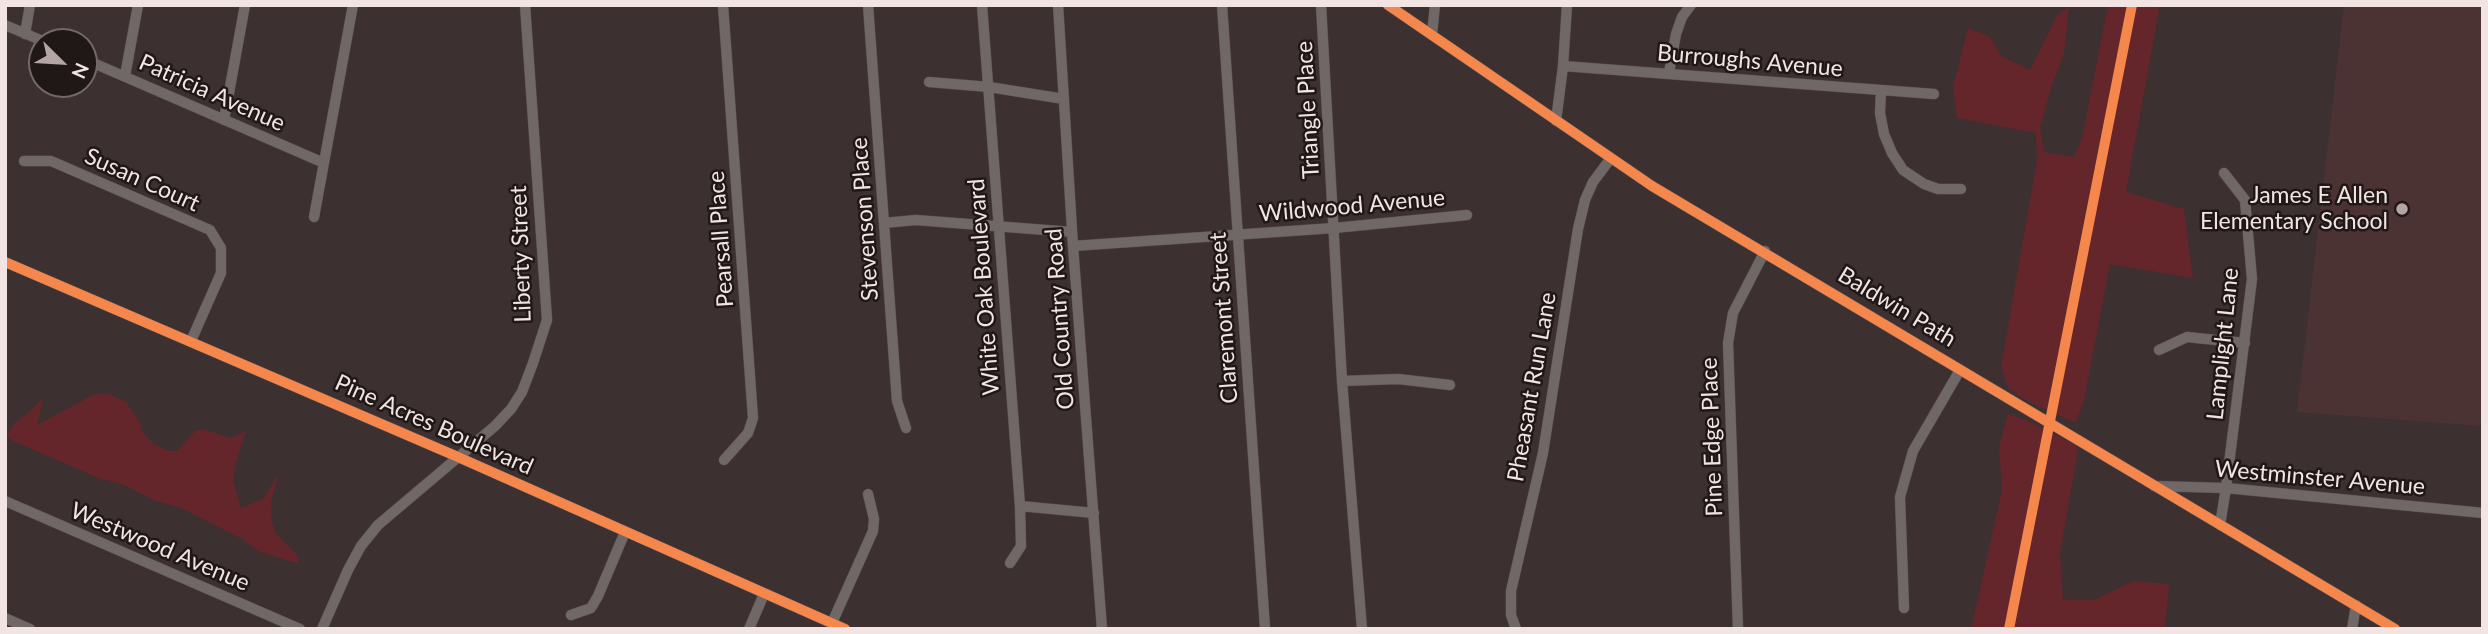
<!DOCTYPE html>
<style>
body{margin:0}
#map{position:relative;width:2488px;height:634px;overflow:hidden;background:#3c3030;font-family:Lato,sans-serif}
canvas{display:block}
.frame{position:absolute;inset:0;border:7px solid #f1e4e3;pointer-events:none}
.north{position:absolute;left:28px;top:28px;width:70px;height:70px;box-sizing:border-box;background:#201717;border:2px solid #746969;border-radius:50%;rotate:114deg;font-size:19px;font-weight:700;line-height:28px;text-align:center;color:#f1e4e3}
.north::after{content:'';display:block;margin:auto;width:24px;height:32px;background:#b2a5a4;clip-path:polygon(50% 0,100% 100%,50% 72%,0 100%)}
</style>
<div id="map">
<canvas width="2488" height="634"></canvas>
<div class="frame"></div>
<div class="north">N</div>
</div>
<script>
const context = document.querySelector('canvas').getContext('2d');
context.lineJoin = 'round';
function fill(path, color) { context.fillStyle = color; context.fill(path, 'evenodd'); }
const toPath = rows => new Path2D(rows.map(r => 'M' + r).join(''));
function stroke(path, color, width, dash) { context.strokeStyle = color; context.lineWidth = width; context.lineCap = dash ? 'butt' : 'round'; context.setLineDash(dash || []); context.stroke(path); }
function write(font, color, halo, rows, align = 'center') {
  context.font = font + ' Lato,sans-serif'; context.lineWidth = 5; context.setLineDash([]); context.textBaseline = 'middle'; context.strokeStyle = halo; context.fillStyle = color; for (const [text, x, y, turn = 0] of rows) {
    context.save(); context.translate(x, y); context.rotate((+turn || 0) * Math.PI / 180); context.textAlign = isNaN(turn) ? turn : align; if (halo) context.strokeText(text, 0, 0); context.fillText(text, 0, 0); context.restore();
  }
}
fill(toPath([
 [2344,5,2483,5,2483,426,2297,412]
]), '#4c3333');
fill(toPath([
 [2108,5,2160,5,2126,192,2184,209,2193,278,2110,264,2084,400,2076,423,2029,402,2008,388,2001,367,2037,160,2036,133,1957,118,1953,87,1968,28,1990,37,2001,56,2030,70,2057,15,2069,7,2064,53,2052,85,2040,128,2044,152,2074,157,2082,138],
 [96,393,109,394,126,402,140,422,142,432,154,444,169,451,177,451,195,431,203,429,230,438,246,431,236,462,233,480,241,508,263,499,279,473,271,502,272,523,276,534,297,555,299,564,260,552,242,539,179,507,155,501,124,485,96,477,11,440,7,435,15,422,28,413,44,397,37,425],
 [2008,414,2028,421,2075,445,2078,450,2060,553,2063,600,2094,600,2133,581,2169,584,2165,629,1971,629,2002,490,1999,446]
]), '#64262b');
const minor = toPath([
 [723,5,753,418,748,433,724,460],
 [868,5,897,401,906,428],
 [982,5,1020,506,1021,546,1010,563],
 [1058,5,1073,246,1102,629],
 [1222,5,1265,628],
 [1321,5,1342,381,1362,629],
 [1388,5,1652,186,2395,629],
 [5,25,45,42],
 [25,34,30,5],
 [1432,34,1435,5],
 [84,59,324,163],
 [1563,66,1934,94],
 [1669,73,1676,34,1682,17,1691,5],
 [125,76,138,5],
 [929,82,989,87,1064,99],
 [1881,91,1880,113,1884,134,1892,153,1903,170,1924,184,1938,189,1961,189],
 [224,120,245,5],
 [1556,121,1563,66,1567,5],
 [24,161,51,161,210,230,221,248,221,273,191,341],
 [314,217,353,5],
 [884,223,916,220,1072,232],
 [1073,246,1334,228,1467,215],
 [5,262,458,457,845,629],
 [2159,350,2187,337,2245,343],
 [1342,381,1398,379,1450,385],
 [2154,486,2226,488,2483,513],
 [5,501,300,629],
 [1020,506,1094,513],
 [2220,525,2226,488,2252,279,2245,200,2224,173],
 [1904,608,1900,497,1913,451,1960,370],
 [571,615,591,608,598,596,625,532],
 [5,618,30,629],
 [832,623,873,531,874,519,868,494],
 [322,629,348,570,361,546,378,525,495,426,511,409,522,392,533,363,547,320,525,5],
 [749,629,764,594],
 [1516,629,1511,615,1511,591,1543,453,1578,229,1585,200,1593,182,1611,158],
 [1738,629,1728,343,1733,313,1765,251],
 [2352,629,2356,605]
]);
stroke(minor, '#584e4e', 11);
stroke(minor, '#706767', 10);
stroke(toPath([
 [1388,5,1652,186,2395,629],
 [5,262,458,457,845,629],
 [2009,629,2132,5]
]), '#f5874c', 10);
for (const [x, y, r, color] of [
 [2402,209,7,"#b2a5a4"]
]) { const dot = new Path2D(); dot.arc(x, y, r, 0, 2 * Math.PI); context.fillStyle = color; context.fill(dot); stroke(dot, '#201717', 2.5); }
write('23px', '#f1e4e3', '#201717', [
 ["Burroughs Avenue",1750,61,5],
 ["Patricia Avenue",212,93,24],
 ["Triangle Place",1308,110,-93],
 ["Susan Court",142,180,24],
 ["Wildwood Avenue",1352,206,-5],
 ["Stevenson Place",865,219,-94],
 ["Pearsall Place",721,239,-94],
 ["Liberty Street",521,254,-92],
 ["White Oak Boulevard",984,287,-94],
 ["Baldwin Path",1897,307,31],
 ["Claremont Street",1224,318,-94],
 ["Old Country Road",1060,319,-94],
 ["Lamplight Lane",2223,344,-84],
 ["Pheasant Run Lane",1532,387,-80],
 ["Pine Acres Boulevard",434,425,24],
 ["Pine Edge Place",1712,437,-92],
 ["Westminster Avenue",2320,478,5],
 ["Westwood Avenue",160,547,23]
]);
write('23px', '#f1e4e3', '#201717', [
 ["James E Allen",2388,196],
 ["Elementary School",2388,222]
], 'right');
</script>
